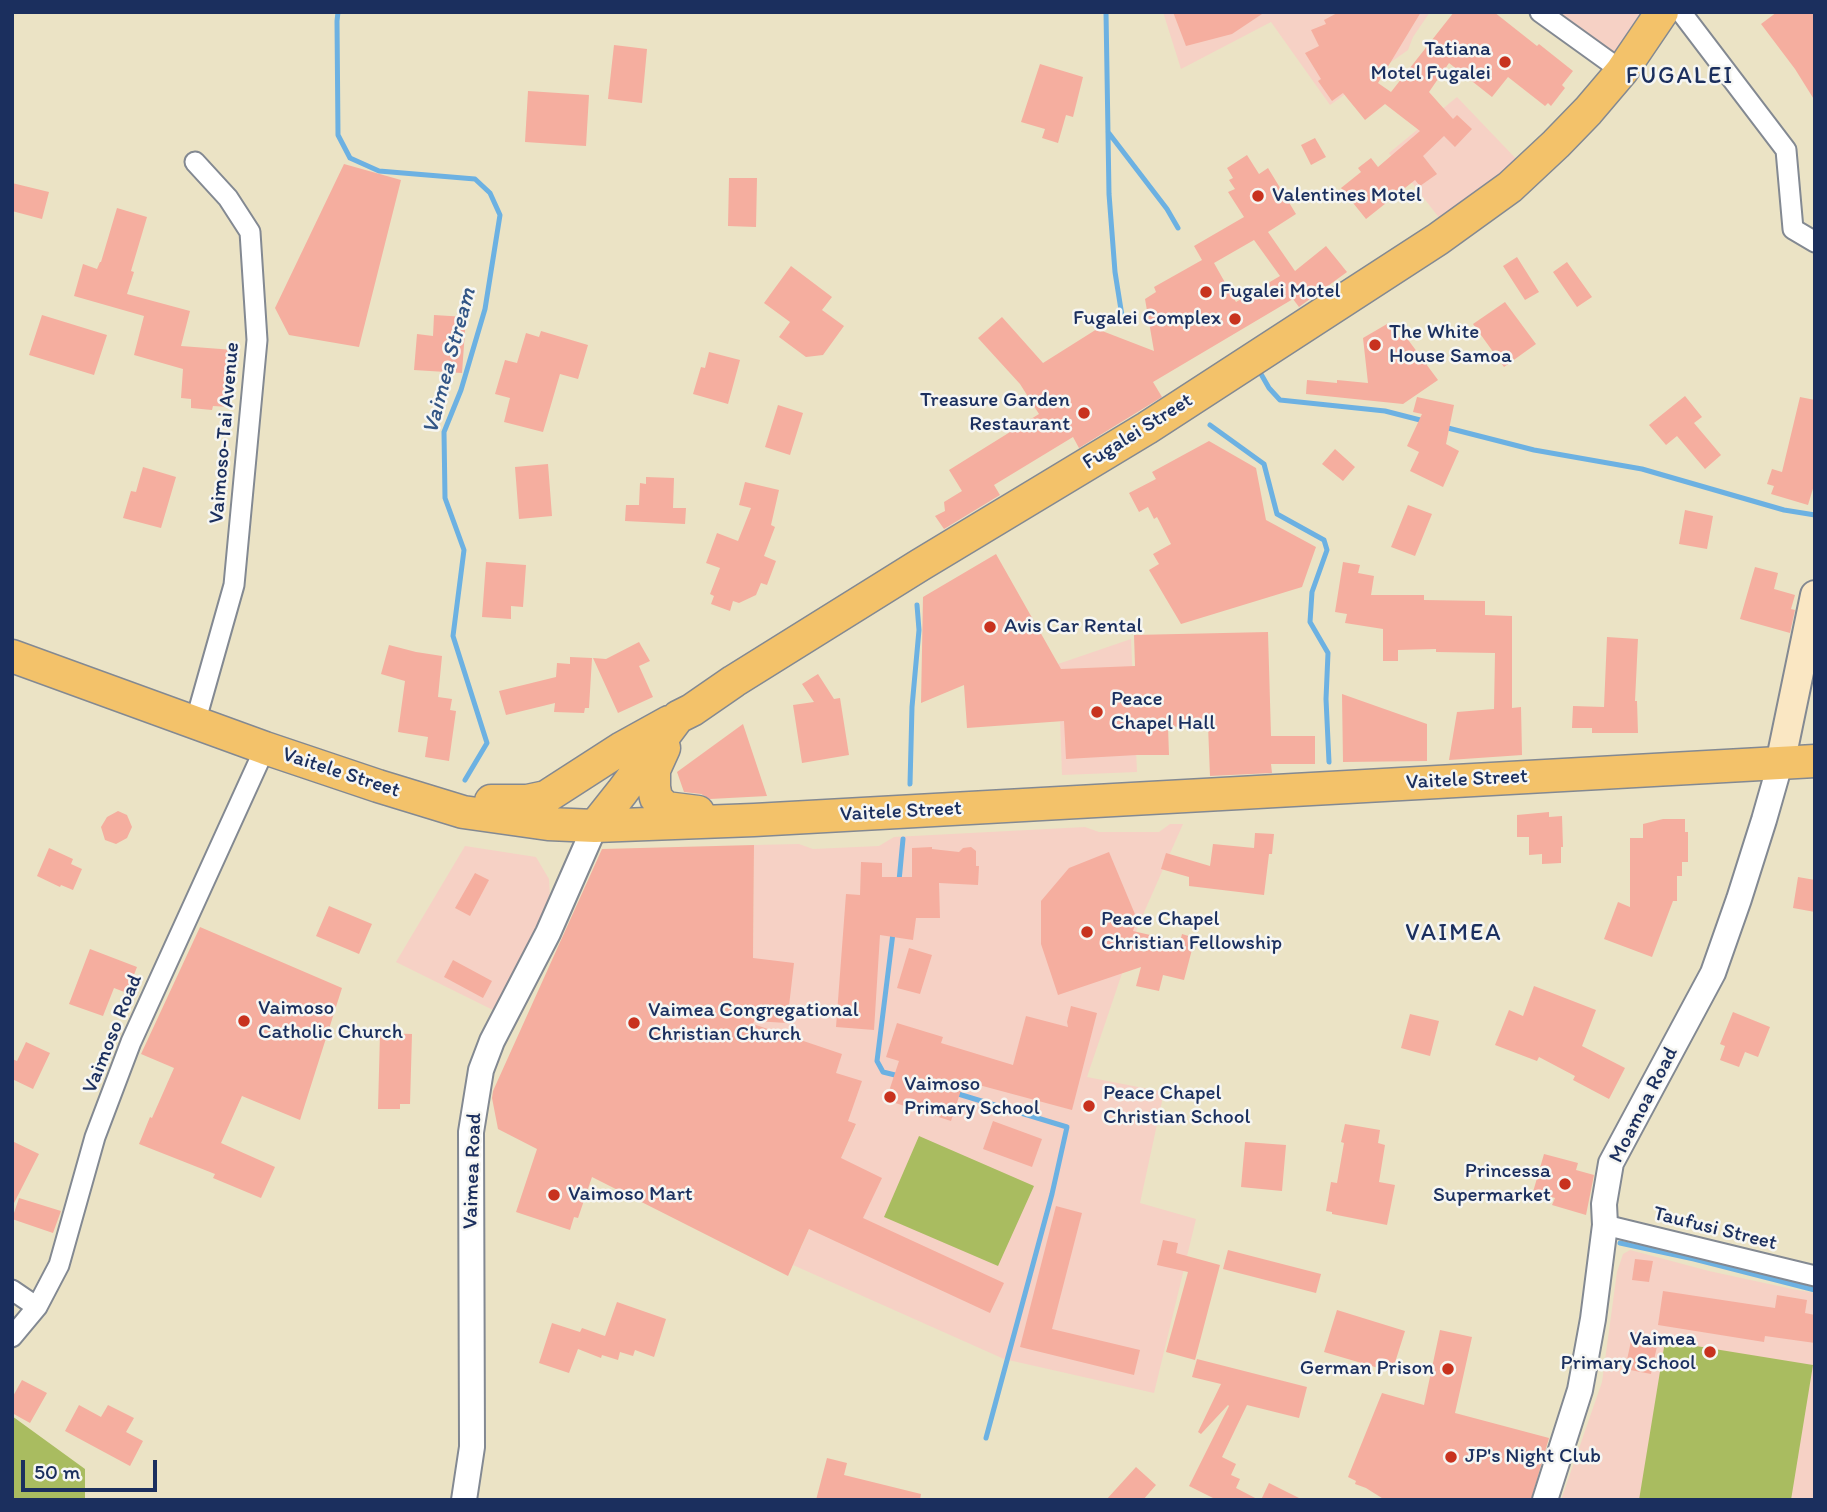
<!DOCTYPE html>
<style>
body{margin:0}
#map{position:relative;width:1827px;height:1512px;overflow:hidden;background:#ebe3c5;font-family:Itim,sans-serif}
canvas{display:block}
.frame{position:absolute;inset:0;border:14px solid #1b2f5e;pointer-events:none}
.scale{position:absolute;left:21px;top:1460px;width:136px;height:32px;box-sizing:border-box;border:4px solid #1b2f5e;border-top:0;padding-left:9px;font-size:21px;line-height:24px;white-space:nowrap;color:#1b2f5e;-webkit-text-stroke:5px #f6f6f2;paint-order:stroke}
</style>
<div id="map">
<canvas width="1827" height="1512"></canvas>
<div class="frame"></div>
<div class="scale">50 m</div>
</div>
<script>
const context = document.querySelector('canvas').getContext('2d');
context.lineJoin = 'round';
function fill(path, color) { context.fillStyle = color; context.fill(path, 'evenodd'); }
const toPath = rows => new Path2D(rows.map(r => 'M' + r).join(''));
function stroke(path, color, width, dash) { context.strokeStyle = color; context.lineWidth = width; context.lineCap = dash ? 'butt' : 'round'; context.setLineDash(dash || []); context.stroke(path); }
function write(font, color, halo, rows, align = 'center') {
  context.font = font + ' Itim,sans-serif'; context.lineWidth = 5; context.setLineDash([]); context.textBaseline = 'middle'; context.strokeStyle = halo; context.fillStyle = color; for (const [text, x, y, turn = 0] of rows) {
    context.save(); context.translate(x, y); context.rotate((+turn || 0) * Math.PI / 180); context.textAlign = isNaN(turn) ? turn : align; if (halo) context.strokeText(text, 0, 0); context.fillText(text, 0, 0); context.restore();
  }
}
fill(toPath([
 [1163,12,1430,12,1413,37,1408,50,1330,105,1271,22,1181,69],
 [1554,12,1644,12,1615,55],
 [1457,97,1522,165,1447,228,1389,153],
 [1131,639,1137,772,1062,775,1058,664],
 [1170,824,1183,824,1138,926,1087,1077,1164,1092,1140,1203,1196,1219,1154,1393,1004,1359,793,1265,856,1125,736,1075,753,963,754,845,799,844,813,849,879,846,894,837,1085,827,1099,832,1159,832],
 [465,846,536,857,549,879,550,898,495,1011,396,962],
 [1630,1250,1709,1271,1792,1289,1815,1293,1815,1500,1561,1500,1602,1382,1617,1272,1623,1254]
]), '#f6d1c5');
fill(toPath([
 [919,1136,1034,1186,998,1266,884,1217],
 [1665,1341,1813,1365,1791,1500,1639,1500],
 [12,1416,85,1469,85,1500,12,1500]
]), '#a9bc60');
stroke(toPath([
 [338,12,337,21,338,135,350,158,379,171,475,179,490,193,500,215,485,309,461,390,444,432,445,498,464,550,453,636,487,743,465,780],
 [1106,12,1109,194,1115,272,1122,316],
 [1108,132,1167,209,1178,228],
 [1261,374,1269,388,1280,400,1385,411,1424,421],
 [1210,425,1264,464,1277,514,1324,540,1327,550,1312,592,1310,622,1328,653,1326,699,1329,762],
 [1444,427,1534,450,1642,469,1784,510,1815,515],
 [910,784,912,707,919,630,917,605],
 [899,881,903,839],
 [893,933,877,1061,883,1072,899,1076],
 [955,1093,1067,1127,1052,1194,986,1438],
 [1620,1243,1694,1259,1815,1290]
]), '#6cb1e2', 5);
fill(toPath([
 [1173,12,1265,12,1232,34,1186,46],
 [1339,12,1421,12,1378,83,1391,92,1454,12,1494,12,1537,46,1539,44,1573,71,1562,85,1565,88,1551,106,1548,103,1545,106,1508,77,1492,97,1449,63,1429,92,1453,119,1457,115,1472,129,1455,147,1444,136,1423,156,1437,174,1420,186,1415,180,1366,219,1341,188,1361,172,1358,168,1371,158,1378,167,1420,131,1385,104,1365,120,1343,93,1332,101,1318,81,1321,79,1305,53,1319,46,1311,30,1326,24,1324,20],
 [1777,12,1815,12,1815,101,1795,69,1761,24],
 [614,45,647,49,642,103,608,99],
 [1040,64,1083,77,1073,117,1066,115,1058,143,1042,138,1045,129,1021,122],
 [528,91,589,95,586,146,525,142],
 [1315,138,1326,157,1311,165,1301,145],
 [1247,155,1259,174,1268,168,1296,214,1268,232,1295,271,1326,246,1347,272,1299,307,1293,299,1153,382,1162,397,1079,448,1073,437,994,485,1000,495,944,529,935,516,945,511,944,502,962,491,949,470,1039,414,1020,384,978,338,1002,317,1043,363,1097,329,1154,351,1145,299,1156,292,1154,287,1202,260,1194,246,1244,217,1228,192,1235,189,1229,180,1233,178,1227,168],
 [1254,240,1280,276,1236,302,1214,263],
 [344,164,401,180,359,347,289,335,275,308],
 [729,178,757,178,756,227,728,226],
 [12,183,49,192,42,219,12,211],
 [117,208,147,217,131,271,134,272,127,294,190,311,181,346,234,350,229,407,213,406,212,410,191,408,191,399,181,398,183,369,134,355,144,316,74,296,83,264,97,269,100,262,101,262],
 [1517,257,1539,292,1525,300,1503,266],
 [1567,262,1592,297,1577,307,1553,272],
 [791,266,832,297,822,310,844,326,823,355,806,357,779,337,790,322,764,303],
 [1505,302,1536,344,1504,367,1473,324],
 [42,315,107,335,94,375,29,355],
 [434,315,466,317,462,373,414,370,417,334,433,336],
 [1387,324,1396,337,1406,337,1438,380,1403,404,1306,394,1307,380,1337,383,1337,380,1368,383,1363,338],
 [541,331,588,345,578,379,560,374,543,432,504,422,510,398,495,394,505,360,517,363,526,333,539,337],
 [709,352,740,360,728,404,693,394,701,367,705,368],
 [1685,396,1702,417,1694,423,1721,455,1705,469,1677,436,1666,445,1649,425],
 [1417,397,1454,405,1446,444,1459,451,1443,487,1410,471,1419,452,1407,446,1422,414,1413,412],
 [1800,397,1815,400,1815,482,1808,505,1771,494,1774,486,1767,484,1772,469,1782,472],
 [778,405,803,413,790,455,765,447],
 [1209,441,1256,468,1266,520,1316,547,1302,587,1181,624,1149,570,1159,564,1153,554,1171,544,1157,517,1154,519,1148,507,1139,512,1129,493,1156,479,1152,472],
 [1335,449,1355,467,1343,481,1322,464],
 [548,464,552,516,519,519,515,467],
 [143,467,176,477,161,528,123,518,131,491,136,492],
 [646,477,674,478,673,508,686,508,685,524,625,521,626,505,639,505,640,483,646,484],
 [745,482,779,490,771,525,775,527,764,556,776,561,767,585,761,583,756,595,739,603,733,601,730,611,711,604,714,596,710,594,720,568,706,563,717,533,738,541,751,508,739,505],
 [1408,505,1432,514,1415,556,1391,547],
 [1685,510,1713,516,1707,549,1679,544],
 [996,554,1061,669,1135,666,1134,635,1268,632,1271,736,1315,736,1315,764,1271,764,1272,773,1210,776,1208,725,1168,727,1169,755,1137,755,1066,759,1064,721,967,728,964,685,921,703,923,597],
 [486,562,526,565,523,607,511,606,511,619,482,617],
 [1343,562,1360,565,1358,573,1374,576,1371,595,1424,595,1424,600,1485,601,1485,615,1512,616,1512,708,1521,707,1522,755,1449,760,1457,712,1494,709,1495,653,1436,652,1436,649,1398,650,1398,661,1383,661,1383,629,1345,623,1347,614,1335,612],
 [1755,567,1778,573,1774,589,1795,595,1791,609,1795,610,1790,633,1740,619],
 [1607,637,1638,639,1635,701,1637,701,1638,733,1592,733,1592,728,1572,728,1573,706,1604,707],
 [639,642,650,661,639,666,653,697,618,713,593,658,606,659],
 [389,645,416,652,442,656,438,697,452,699,450,710,456,711,449,761,425,757,428,737,398,732,405,681,381,674],
 [570,657,592,658,589,708,585,708,584,713,554,712,555,703,506,715,499,691,556,677,557,663,570,664],
 [818,674,834,699,840,698,849,755,802,763,793,705,814,702,802,684],
 [1342,694,1427,724,1427,761,1343,762],
 [743,724,767,796,710,799,701,794,684,792,677,772],
 [118,811,127,815,132,827,127,838,116,844,105,840,101,827,107,817],
 [1549,812,1549,817,1562,816,1563,847,1561,847,1561,863,1542,864,1542,854,1529,855,1529,837,1517,837,1517,815],
 [1663,819,1685,819,1685,832,1688,832,1688,862,1682,862,1682,876,1677,876,1677,901,1673,901,1652,957,1604,939,1618,902,1630,907,1630,838,1643,838,1643,824],
 [1255,833,1274,834,1272,854,1269,854,1264,895,1189,886,1189,877,1161,869,1166,853,1210,866,1213,844,1254,848],
 [754,845,753,958,794,963,787,1023,754,1021,753,1024,842,1054,836,1073,862,1081,848,1121,856,1124,841,1158,882,1178,863,1218,1004,1283,990,1313,809,1229,788,1276,592,1177,578,1218,574,1217,570,1230,516,1212,537,1149,498,1129,492,1098,493,1091,602,849],
 [932,847,932,849,959,852,963,848,971,847,976,851,976,866,979,866,978,885,939,883,940,918,916,918,913,940,880,935,874,1030,836,1027,846,894,860,895,861,862,882,863,882,877,912,877,912,848],
 [49,848,73,859,71,864,82,869,73,890,61,885,60,887,37,876],
 [1109,852,1137,919,1133,931,1180,942,1182,934,1195,938,1184,980,1163,975,1159,991,1136,986,1141,967,1058,995,1041,944,1041,901,1069,868],
 [475,873,489,880,470,916,455,908],
 [1798,877,1815,880,1815,912,1793,908],
 [329,906,372,924,359,954,316,936],
 [200,927,342,988,300,1120,242,1096,221,1143,275,1167,261,1198,213,1178,215,1174,139,1144,150,1117,152,1118,174,1068,141,1054],
 [909,948,932,955,920,994,897,988],
 [90,949,137,967,127,993,114,988,103,1016,69,1004],
 [453,960,492,981,483,998,444,977],
 [1534,986,1596,1010,1582,1046,1625,1068,1609,1099,1573,1080,1575,1076,1539,1057,1537,1061,1495,1045,1509,1010,1523,1016],
 [1071,1006,1097,1013,1072,1110,964,1081,951,1121,886,1100,899,1061,886,1057,897,1023,943,1037,941,1043,1013,1065,1026,1016,1068,1027,1067,1022],
 [1733,1012,1770,1027,1758,1057,1745,1052,1739,1067,1720,1060,1725,1046,1720,1044],
 [1410,1014,1439,1021,1430,1056,1401,1048],
 [380,1033,412,1034,410,1104,400,1104,400,1109,378,1109],
 [26,1042,50,1053,33,1089,12,1079,12,1059,17,1061],
 [993,1121,1042,1139,1032,1167,983,1149],
 [1345,1124,1380,1130,1378,1143,1385,1145,1379,1182,1395,1185,1387,1225,1332,1214,1332,1212,1326,1211,1331,1182,1337,1183,1344,1143,1341,1142],
 [12,1141,39,1154,12,1207],
 [1245,1142,1286,1145,1282,1191,1241,1187],
 [1544,1154,1578,1163,1576,1170,1594,1175,1586,1215,1552,1205,1555,1198,1533,1192],
 [19,1198,61,1211,53,1233,12,1219],
 [1056,1206,1082,1213,1052,1329,1140,1350,1134,1375,1020,1347],
 [1163,1240,1178,1243,1176,1253,1220,1265,1195,1360,1166,1352,1188,1272,1157,1265],
 [1228,1250,1321,1274,1316,1293,1223,1269],
 [1635,1259,1653,1261,1649,1282,1632,1280],
 [1663,1291,1775,1308,1777,1295,1807,1300,1805,1313,1815,1315,1815,1343,1765,1336,1764,1342,1658,1325],
 [617,1302,666,1319,654,1357,635,1350,633,1356,620,1352,618,1360,602,1355,601,1358,578,1349,569,1373,539,1363,552,1323,580,1332,582,1328,605,1336],
 [1337,1310,1405,1331,1392,1372,1324,1352],
 [1440,1330,1472,1337,1455,1413,1549,1438,1531,1500,1385,1500,1366,1488,1355,1484,1356,1481,1348,1477,1382,1393,1424,1405],
 [1633,1332,1659,1337,1651,1374,1625,1369],
 [1197,1359,1307,1387,1299,1418,1247,1405,1222,1457,1236,1464,1231,1475,1240,1479,1236,1488,1259,1500,1217,1500,1189,1486,1229,1406,1228,1405,1201,1434,1198,1432,1221,1384,1192,1377],
 [22,1380,47,1393,30,1423,12,1413,12,1398],
 [79,1405,101,1417,108,1405,134,1418,126,1432,143,1441,130,1466,65,1431],
 [827,1458,847,1463,844,1475,921,1494,920,1500,816,1500],
 [1136,1467,1156,1485,1143,1500,1106,1500],
 [1269,1483,1303,1500,1261,1500]
]), '#f5ae9f');
const minor = toPath([
 [1540,12,1622,71],
 [1681,12,1786,150,1793,229,1815,242],
 [195,162,228,198,250,232,257,340,234,585,195,723],
 [1605,1225,1815,1276],
 [12,1290,37,1307],
 [12,1337,37,1307,59,1265,95,1137,131,1042,265,748]
]);
const tertiary = toPath([
 [464,1500,472,1447,471,1132,481,1070,492,1041,548,933,595,826],
 [1545,1500,1580,1390,1593,1319,1605,1225,1604,1204,1611,1163,1713,973,1739,899,1764,820,1780,764]
]);
const secondary = toPath([
 [1780,764,1815,595]
]);
const primary = toPath([
 [12,656,265,748,378,786,463,812,548,824,595,826,754,820,1815,761],
 [664,748,654,770,654,787,656,798,666,808,698,812],
 [491,801,527,801,546,797,622,748,669,722],
 [595,826,622,792,678,717,692,710,734,681,920,565,1147,428,1438,239,1510,187,1556,144,1588,111,1622,71,1662,12]
]);
stroke(minor, '#838992', 23);
stroke(tertiary, '#838992', 28);
stroke(secondary, '#838992', 32);
stroke(primary, '#838992', 35);
stroke(minor, '#fff', 19);
stroke(tertiary, '#fff', 24);
stroke(secondary, '#fae7c3', 28);
stroke(primary, '#f3c26a', 32);
for (const [x, y, r, color] of [
 [1505,62,7,"#c8321e"],
 [1258,196,7,"#c8321e"],
 [1206,292,7,"#c8321e"],
 [1235,319,7,"#c8321e"],
 [1375,345,7,"#c8321e"],
 [1084,413,7,"#c8321e"],
 [990,627,7,"#c8321e"],
 [1097,712,7,"#c8321e"],
 [1087,932,7,"#c8321e"],
 [244,1021,7,"#c8321e"],
 [634,1023,7,"#c8321e"],
 [890,1097,7,"#c8321e"],
 [1089,1106,7,"#c8321e"],
 [1565,1184,7,"#c8321e"],
 [554,1195,7,"#c8321e"],
 [1710,1352,7,"#c8321e"],
 [1448,1369,7,"#c8321e"],
 [1451,1457,7,"#c8321e"]
]) { const dot = new Path2D(); dot.arc(x, y, r, 0, 2 * Math.PI); context.fillStyle = color; context.fill(dot); stroke(dot, '#f6f6f2', 2.5); }
write('21px', '#1b2f5e', '#f6f6f2', [
 ["Tatiana",1491,50,"right"],
 ["Motel Fugalei",1491,74,"right"],
 ["Valentines Motel",1272,196],
 ["Fugalei Motel",1220,292],
 ["Fugalei Complex",1221,319,"right"],
 ["The White",1389,333],
 ["House Samoa",1389,357],
 ["Treasure Garden",1070,401,"right"],
 ["Restaurant",1070,425,"right"],
 ["Avis Car Rental",1004,627],
 ["Peace",1111,700],
 ["Chapel Hall",1111,724],
 ["Peace Chapel",1101,920],
 ["Christian Fellowship",1101,944],
 ["Vaimoso",258,1009],
 ["Catholic Church",258,1033],
 ["Vaimea Congregational",648,1011],
 ["Christian Church",648,1035],
 ["Vaimoso",904,1085],
 ["Primary School",904,1109],
 ["Peace Chapel",1103,1094],
 ["Christian School",1103,1118],
 ["Princessa",1551,1172,"right"],
 ["Supermarket",1551,1196,"right"],
 ["Vaimoso Mart",568,1195],
 ["Vaimea",1696,1340,"right"],
 ["Primary School",1696,1364,"right"],
 ["German Prison",1434,1369,"right"],
 ["JP's Night Club",1465,1457]
], 'left');
write('21px', '#1b2f5e', '#f6f6f2', [
 ["Fugalei Street",1138,432,-32],
 ["Vaimoso-Tai Avenue",225,433,-85],
 ["Vaitele Street",341,773,18],
 ["Vaitele Street",1467,780,-3],
 ["Vaitele Street",901,812,-3],
 ["Vaimoso Road",113,1034,-68],
 ["Moamoa Road",1644,1105,-63],
 ["Vaimea Road",473,1171,-88],
 ["Taufusi Street",1715,1229,14]
]);
write('italic 23px', '#335686', '#f6f6f2', [
 ["Vaimea Stream",450,361,-75]
]);
context.letterSpacing = '2px';
write('24px', '#1b2f5e', '#f6f6f2', [
 ["FUGALEI",1680,77],
 ["VAIMEA",1454,934]
]);
context.letterSpacing = '0px';
</script>
